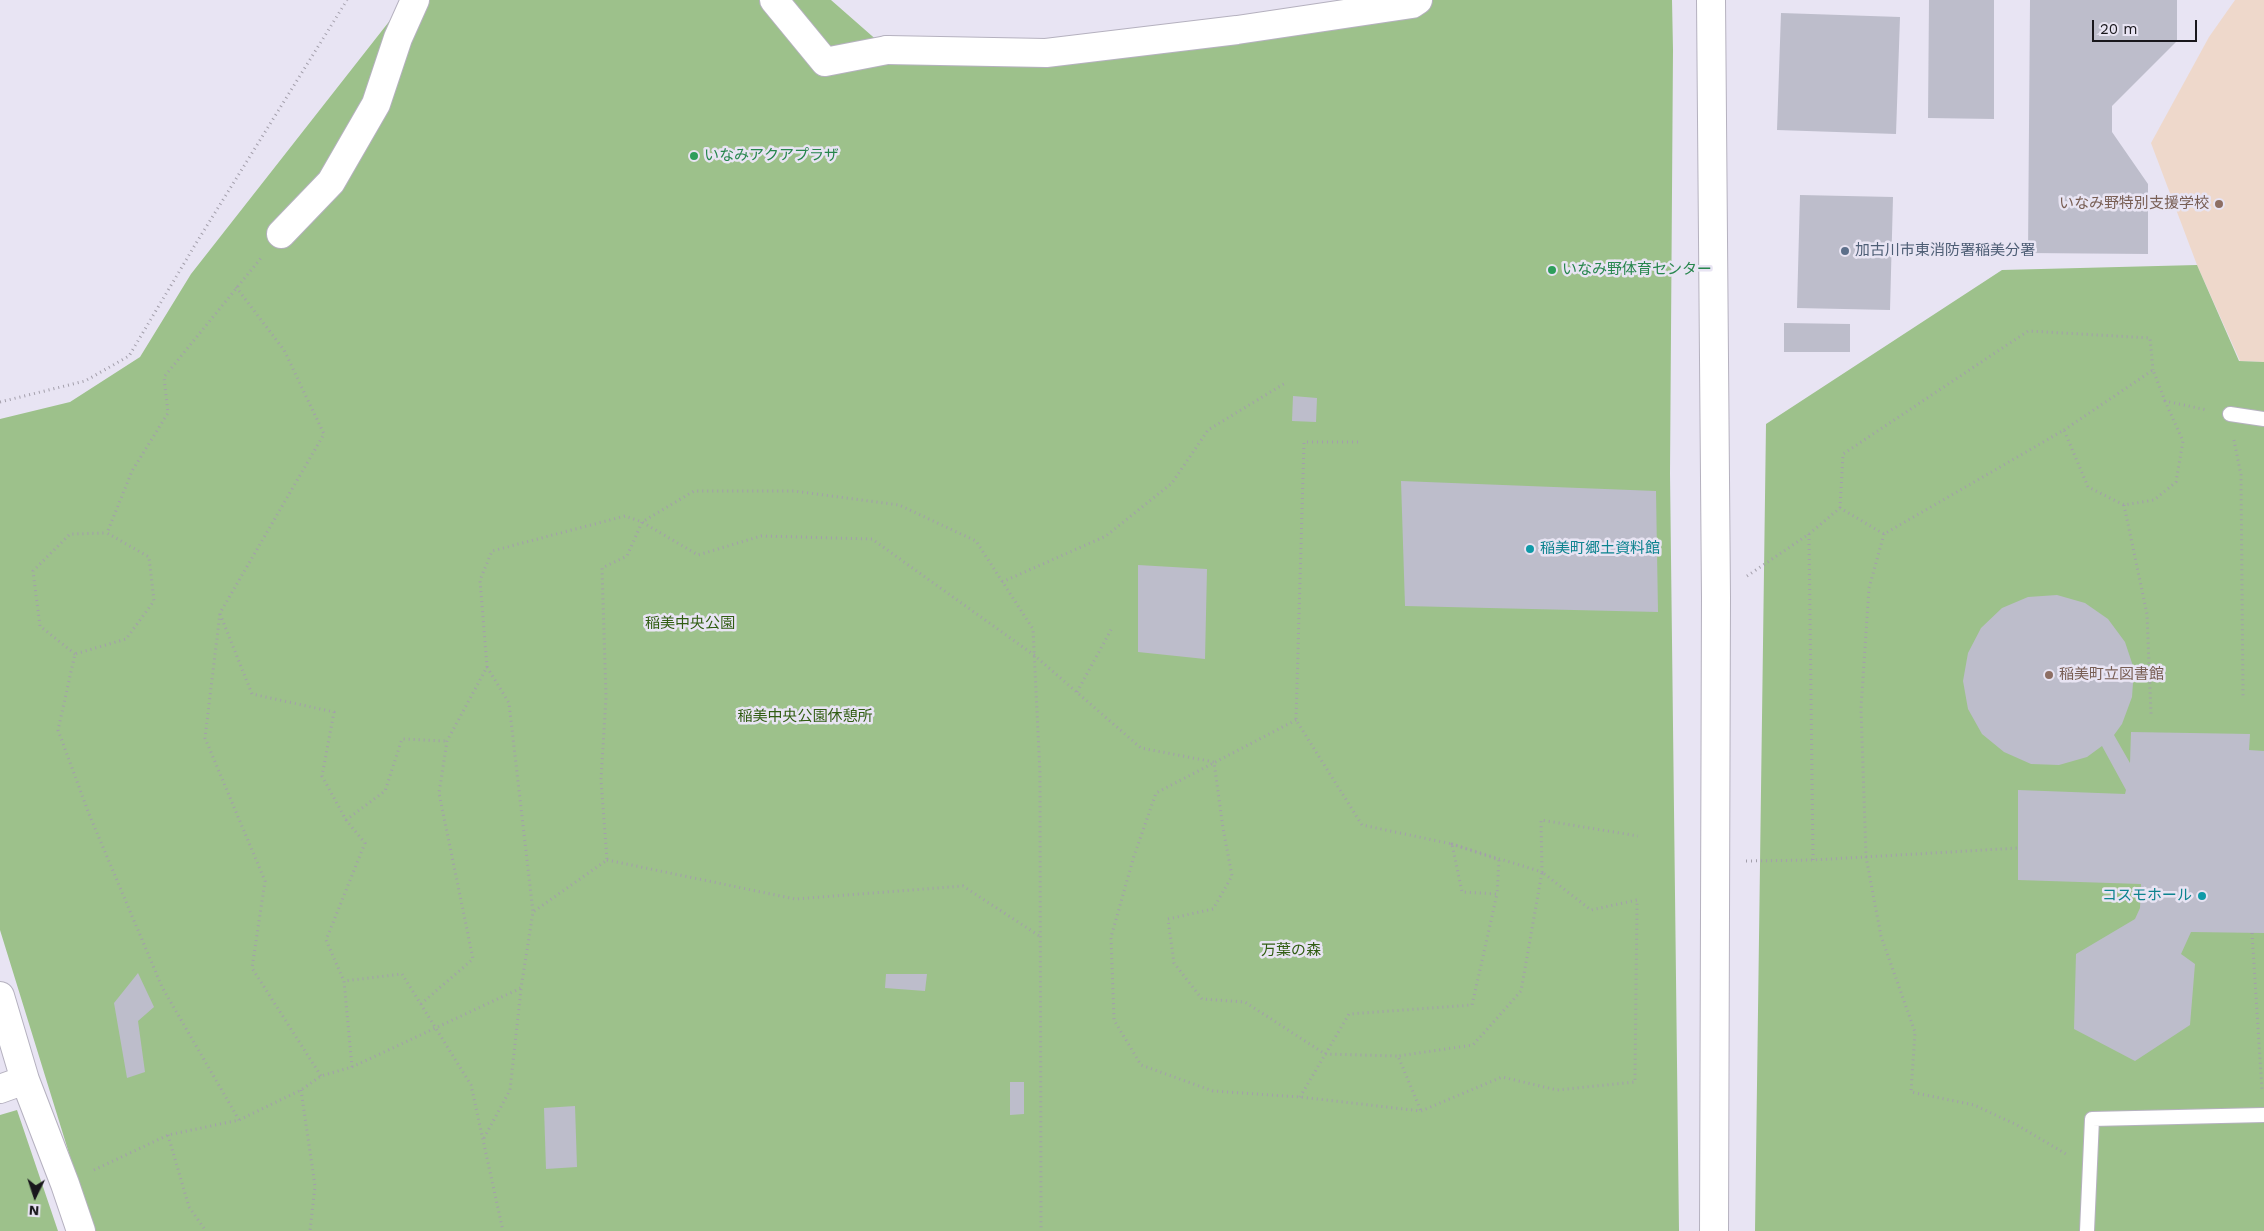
<!DOCTYPE html>
<meta charset="utf-8">
<style>
body{margin:0}
#map{position:relative;width:2264px;height:1231px;overflow:hidden;background:#e8e4f3;font-family:"Work Sans",sans-serif}
canvas{display:block}
.north{position:absolute;left:10px;top:1171px;width:50px;height:50px;-webkit-text-stroke:4px #e8e4f3;paint-order:stroke;rotate:184deg;font-size:14px;font-weight:700;line-height:20px;text-align:center;color:#19171c}
.north::after{content:'';display:block;margin:auto;width:18px;height:22px;background:#19171c;clip-path:polygon(50% 0,100% 100%,50% 72%,0 100%)}
.scale{position:absolute;left:2092px;top:20px;width:105px;height:22px;box-sizing:border-box;border:2px solid #19171c;border-top:0;padding-left:6px;font-size:15px;line-height:18px;white-space:nowrap;color:#19171c;-webkit-text-stroke:4px #e8e4f3;paint-order:stroke}
</style>
<div id="map">
<canvas width="2264" height="1231"></canvas>
<div class="north">N</div>
<div class="scale">20 m</div>
</div>
<script>
const context = document.querySelector('canvas').getContext('2d');
context.lineJoin = 'round';
function fill(path, color) { context.fillStyle = color; context.fill(path, 'evenodd'); }
const toPath = rows => new Path2D(rows.map(r => 'M' + r).join(''));
function stroke(path, color, width, dash) { context.strokeStyle = color; context.lineWidth = width; context.lineCap = dash ? 'butt' : 'round'; context.setLineDash(dash || []); context.stroke(path); }
function write(font, color, halo, rows, align = 'center') {
  context.font = font + ' "Work Sans","Noto Sans JP",sans-serif'; context.lineWidth = 5; context.setLineDash([]); context.textBaseline = 'middle'; context.strokeStyle = halo; context.fillStyle = color; for (const [text, x, y, turn = 0] of rows) {
    context.save(); context.translate(x, y); context.rotate((+turn || 0) * Math.PI / 180); context.textAlign = isNaN(turn) ? turn : align; if (halo) context.strokeText(text, 0, 0); context.fillText(text, 0, 0); context.restore();
  }
}
fill(toPath([
 [2235,0,2264,0,2264,362,2240,361,2197,265,2151,143,2209,37]
]), '#eed8cb');
fill(toPath([
 [406,0,831,0,888,50,1075,49,1392,0,1672,0,1673,50,1670,473,1679,1231,93,1231,0,930,0,419,70,402,140,357,191,274],
 [2197,265,2239,361,2264,362,2264,1231,1755,1231,1766,424,2002,270],
 [17,1110,58,1231,0,1231,0,1115]
]), '#9dc18b');
fill(toPath([
 [1929,0,1994,0,1994,119,1928,118],
 [2030,0,2177,0,2177,41,2112,106,2112,132,2148,184,2148,254,2028,253],
 [1781,13,1900,17,1896,134,1777,130],
 [1800,195,1893,197,1890,310,1797,308],
 [1784,323,1850,324,1850,352,1784,352],
 [1293,396,1317,398,1316,422,1292,421],
 [1401,481,1656,491,1658,612,1405,606],
 [1138,565,1207,569,1205,659,1138,652],
 [2057,595,2085,603,2108,619,2125,642,2134,669,2132,697,2122,724,2114,735,2130,763,2131,732,2250,734,2249,750,2264,751,2264,933,2191,932,2181,954,2195,964,2190,1025,2135,1061,2074,1029,2076,954,2135,919,2140,908,2141,884,2018,880,2018,790,2125,794,2126,790,2102,746,2087,757,2059,765,2031,764,2004,752,1982,734,1968,709,1963,681,1968,653,1981,628,2002,608,2028,597],
 [138,973,154,1007,138,1021,145,1072,127,1078,114,1003],
 [886,974,927,974,925,991,885,988],
 [1010,1082,1024,1082,1024,1114,1010,1115],
 [575,1106,577,1167,546,1169,544,1108]
]), '#bdbdcb');
const service = toPath([
 [2230,414,2264,419],
 [2087,1231,2092,1119,2264,1115]
]);
const minor = toPath([
 [774,0,825,62,887,50],
 [281,234,331,182,376,104,398,38,415,0],
 [0,996,25,1080,65,1184,81,1231],
 [0,1089,25,1080]
]);
const tertiary = toPath([
 [1711,0,1716,597,1714,1231],
 [887,50,1046,53,1237,30,1412,4,1418,0]
]);
stroke(service, '#b5b1bf', 16);
stroke(minor, '#b5b1bf', 30);
stroke(tertiary, '#b5b1bf', 30);
stroke(toPath([
 [236,287,284,350,324,434,220,613,205,738,265,881,252,968,321,1076],
 [0,402,85,381,129,356,195,245,347,0],
 [2064,430,2153,370,2165,401],
 [2234,440,2241,475,2243,698],
 [1358,442,1304,442,1296,720,1362,825,1452,844,1462,892,1497,894,1499,860,1452,844,1542,872,1541,820,1638,836],
 [2124,505,2147,614,2151,714],
 [1840,508,1843,454,2028,331,2150,338,2153,370],
 [1809,534,1813,860],
 [1884,534,1869,588,1861,708,1866,857,1881,936,1915,1032,1911,1092,1974,1105,2017,1125,2066,1154],
 [1747,576,1809,534,1840,508,1884,534,2064,430,2088,487,2124,505,2154,500,2176,482,2183,441,2165,401,2207,410],
 [1002,582,1106,536,1172,483,1208,430,1287,382],
 [220,614,252,694,334,712,322,776,346,820,365,843,326,940,344,981],
 [75,654,40,626,33,571,70,534,107,533],
 [487,667,480,580,492,551,625,516,642,522,698,555,761,536,872,539,1034,655,1141,748,1214,762,1223,828,1232,876,1213,909,1168,919,1174,963,1202,999,1245,1002,1325,1054,1398,1056],
 [1077,692,1112,628],
 [1296,720,1156,793,1134,856,1111,937,1114,1020,1141,1065,1213,1091,1300,1097,1421,1111,1502,1077,1557,1090,1635,1082,1637,900,1591,910,1542,872,1521,991,1473,1045,1398,1056,1421,1111],
 [346,820,385,791,402,739,447,741],
 [607,860,795,899,963,886,1041,937],
 [1746,861,1813,860,2018,848],
 [2252,933,2262,1090],
 [421,1004,473,959,439,793,447,741,487,667,509,703,533,912],
 [352,1067,344,981,402,974,471,1085,503,1231],
 [301,1090,315,1186,310,1231],
 [1300,1097,1349,1014,1472,1005,1497,894],
 [239,1120,162,987,89,814,58,730,75,654,126,639,154,601,149,557,107,533,132,471,168,413,164,377,261,258],
 [168,1135,189,1207,206,1231],
 [484,1138,510,1090,521,989],
 [94,1170,168,1135,239,1120,301,1090,321,1076,352,1067,521,988,533,912,607,860,601,780,606,697,602,568,627,556,642,522,694,491,794,491,899,505,976,541,1033,629,1040,773,1041,1231]
]), '#a39fab', 3, [1, 4]);
stroke(service, '#fff', 14);
stroke(minor, '#fff', 28);
stroke(tertiary, '#fff', 28);
for (const [x, y, r, color] of [
 [694,156,5,"#2e9e5b"],
 [2219,204,5,"#8d6e63"],
 [1845,251,5,"#5c6f8a"],
 [1552,270,5,"#2e9e5b"],
 [1530,549,5,"#0f9aa8"],
 [2049,675,5,"#8d6e63"],
 [2202,896,5,"#0f9aa8"]
]) { const dot = new Path2D(); dot.arc(x, y, r, 0, 2 * Math.PI); context.fillStyle = color; context.fill(dot); stroke(dot, '#e8e4f3', 2); }
write('15px', '#27864d', '#e8e4f3', [
 ["いなみアクアプラザ",704,156],
 ["いなみ野体育センター",1562,270]
], 'left');
write('15px', '#785e54', '#e8e4f3', [
 ["いなみ野特別支援学校",2209,204],
 ["稲美町立図書館",2059,675,"left"]
], 'right');
write('15px', '#4e5e75', '#e8e4f3', [
 ["加古川市東消防署稲美分署",1855,251]
], 'left');
write('15px', '#0d838f', '#e8e4f3', [
 ["稲美町郷土資料館",1540,549],
 ["コスモホール",2192,896,"right"]
], 'left');
write('15px', '#315d13', '#e8e4f3', [
 ["稲美中央公園",690,624],
 ["稲美中央公園休憩所",805,717],
 ["万葉の森",1291,951]
]);
</script>
